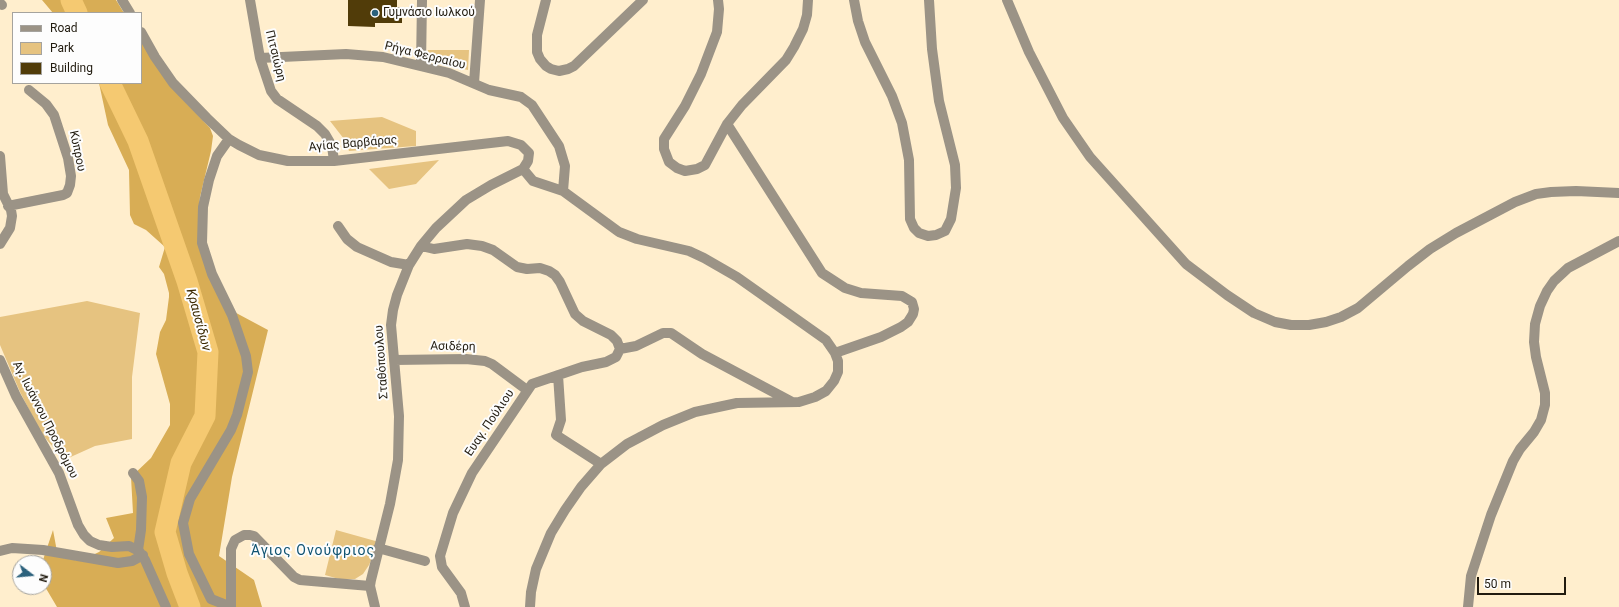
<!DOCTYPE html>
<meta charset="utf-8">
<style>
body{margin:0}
#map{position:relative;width:1619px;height:607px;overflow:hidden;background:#ffeecd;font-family:Roboto,sans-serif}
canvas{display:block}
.legend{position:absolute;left:12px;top:12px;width:130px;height:72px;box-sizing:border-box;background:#fdfdfd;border:1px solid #a5a39e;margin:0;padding:5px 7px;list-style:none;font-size:12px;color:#211b0f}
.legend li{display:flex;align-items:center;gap:8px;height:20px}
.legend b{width:20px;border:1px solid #a5a39e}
.north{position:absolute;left:12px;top:555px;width:40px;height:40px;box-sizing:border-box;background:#fdfdfd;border:1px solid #a5a39e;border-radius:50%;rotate:106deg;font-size:11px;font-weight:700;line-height:16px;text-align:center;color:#211b0f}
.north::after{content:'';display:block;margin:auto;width:14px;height:18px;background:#2b617c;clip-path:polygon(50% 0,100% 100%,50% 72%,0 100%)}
.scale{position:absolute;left:1477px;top:577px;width:89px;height:18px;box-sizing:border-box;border:2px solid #211b0f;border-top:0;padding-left:5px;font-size:12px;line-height:14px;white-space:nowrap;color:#211b0f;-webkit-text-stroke:3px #fdfdfd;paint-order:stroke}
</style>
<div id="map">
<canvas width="1619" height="607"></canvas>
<ul class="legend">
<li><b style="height:5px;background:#9b9386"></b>Road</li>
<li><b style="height:11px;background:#e6c380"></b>Park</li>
<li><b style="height:11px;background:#513c09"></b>Building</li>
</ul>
<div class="north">N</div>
<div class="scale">50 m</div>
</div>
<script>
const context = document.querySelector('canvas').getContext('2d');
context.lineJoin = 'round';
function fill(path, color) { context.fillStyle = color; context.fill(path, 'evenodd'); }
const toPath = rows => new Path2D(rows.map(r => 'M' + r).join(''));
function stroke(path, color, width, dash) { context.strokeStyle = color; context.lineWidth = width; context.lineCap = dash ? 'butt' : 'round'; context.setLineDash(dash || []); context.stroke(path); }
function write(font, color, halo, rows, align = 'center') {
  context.font = font + ' Roboto,sans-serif'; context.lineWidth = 4; context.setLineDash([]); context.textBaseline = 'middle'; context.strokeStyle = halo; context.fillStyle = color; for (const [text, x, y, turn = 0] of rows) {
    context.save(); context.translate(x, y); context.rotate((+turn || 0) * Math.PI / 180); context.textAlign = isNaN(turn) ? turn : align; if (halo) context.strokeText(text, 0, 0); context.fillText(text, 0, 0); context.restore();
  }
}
fill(toPath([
 [428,50,469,50,468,70,427,60],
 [382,117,416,131,416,146,349,151,344,139,330,121],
 [439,160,416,184,389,189,369,169],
 [87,301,140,313,132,377,132,439,95,446,64,460,41,433,20,392,0,345,0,317],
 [336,530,379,542,369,565,363,574,355,579,339,579,325,575]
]), '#e6c380');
fill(toPath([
 [42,0,116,0,124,13,53,13],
 [141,41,176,92,210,128,213,136,211,151,200,197,198,218,225,307,268,330,232,477,219,556,254,580,262,607,57,607,44,585,44,563,42,563,53,530,58,557,80,561,99,552,114,538,106,518,133,513,131,477,151,458,170,425,170,404,156,354,160,332,166,320,169,297,169,293,164,274,159,267,165,247,146,230,134,224,130,215,129,170,108,125,99,83,141,83]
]), '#d8ad55');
stroke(toPath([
 [71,0,77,13],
 [110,83,138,141,187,281,208,352,205,416,181,463,165,532,177,573,190,607]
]), '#f5c971', 21);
fill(toPath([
 [348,0,397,0,397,7,402,7,402,23,375,23,375,27,348,26]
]), '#513c09');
stroke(toPath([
 [122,0,130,13],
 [250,0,260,58,271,91,277,99,317,126,325,134,332,146,334,161],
 [546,0,537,35,537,52,540,59,546,66,551,69,559,71,568,69,574,66,643,0],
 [718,0,719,9,717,32,701,74,685,106,664,139,664,149,669,162,677,168,685,171,697,169,705,165,727,124,742,105,786,60,794,47,803,29,807,15,808,0],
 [854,0,858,21,865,42,892,96,902,123,909,160,910,219,914,228,919,233,928,236,936,235,945,231,951,219,956,188,955,165,939,101,932,49,929,0],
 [1007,0,1029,52,1063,118,1090,157,1186,264,1227,295,1254,313,1275,322,1291,325,1309,325,1326,322,1341,317,1358,308,1408,266,1430,249,1456,233,1515,202,1536,194,1551,192,1576,191,1619,193],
 [0,3,2,5],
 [141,32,155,57,173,83,207,118,229,139,239,145,259,155,288,161,334,161,508,141,521,145,529,153,528,161,523,169,491,185,466,200,436,228,421,246,409,265,397,295,393,310,391,325,399,416,398,460,390,504,371,580,370,586,375,607],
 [260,58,346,54,383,57,449,73,489,90,521,97,532,105,559,146,565,166,563,191],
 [421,66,422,0],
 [474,83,480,0],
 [727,124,822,273,845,288,861,293,902,296,912,302,914,309,913,314,908,322,901,327,881,337,835,353],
 [229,139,217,156,209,180,203,207,202,243,212,274,232,315,246,356,248,372,237,415,231,430,190,499,183,523,189,554,211,599,231,607,231,549,235,540,244,535,250,535,254,536,294,577,300,580,370,586],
 [0,156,3,194,11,210,12,216,10,228,0,244],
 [523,169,533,181,563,191,619,232,637,239,689,251,704,258,737,277,826,340,835,353,838,361,838,372,834,381,826,391,815,397,799,402,737,403,695,412,663,425,627,444,601,464,581,487,565,510,551,533,536,569,531,592,530,607],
 [8,206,63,195,67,193,70,185,71,176,68,158,54,115,46,104,29,90],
 [338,226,347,239,357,247,391,262,409,265],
 [421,246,434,249,467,244,482,246,493,250,517,267,527,269,540,268,549,271,555,275,560,282,575,314,583,321,611,335,617,341,620,349],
 [620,349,636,346,663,333,671,333,702,354,792,402],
 [0,360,16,396,59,473,78,525,84,535,90,541,99,545,112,547,129,546,139,551,145,560,166,607],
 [394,360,466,359,485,361,492,364,527,390],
 [558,375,561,420,556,435,601,464],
 [133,473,139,481,142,497,141,530,138,550],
 [378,548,425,561],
 [0,551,12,548,43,550,118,563,132,561,143,555],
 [465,607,461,593,442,567,440,556,453,513,472,473,532,384,582,367,606,362,616,357,620,349],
 [1468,607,1471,576,1491,515,1513,461,1520,449,1534,432,1541,420,1545,405,1545,393,1536,357,1534,342,1535,324,1540,306,1547,291,1554,281,1568,268,1619,241]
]), '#9b9386', 10);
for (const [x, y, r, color] of [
 [375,13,4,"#2b617c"]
]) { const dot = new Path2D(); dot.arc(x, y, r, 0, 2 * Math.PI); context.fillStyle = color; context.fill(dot); stroke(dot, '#fdfdfd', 1.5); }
write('12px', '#211b0f', '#fdfdfd', [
 ["Γυμνάσιο Ιωλκού",383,13]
], 'left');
write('12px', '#211b0f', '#fdfdfd', [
 ["Πιτσιώρη",275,56,76],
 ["Ρήγα Φερραίου",425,56,14],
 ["Αγίας Βαρβάρας",353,144,-5],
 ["Κύπρου",77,151,78],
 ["Ασιδέρη",453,347,1],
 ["Σταθόπουλου",382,362,-94],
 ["Αγ. Ιωάννου Προδρόμου",45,420,63],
 ["Ευαγ. Πούλιου",490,423,-56]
]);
write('italic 13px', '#3b2902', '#fdfdfd', [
 ["Κραυσίδων",198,320,75]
]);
context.letterSpacing = '1px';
write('14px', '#105371', '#fdfdfd', [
 ["Άγιος Ονούφριος",313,551]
]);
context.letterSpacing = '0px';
</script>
